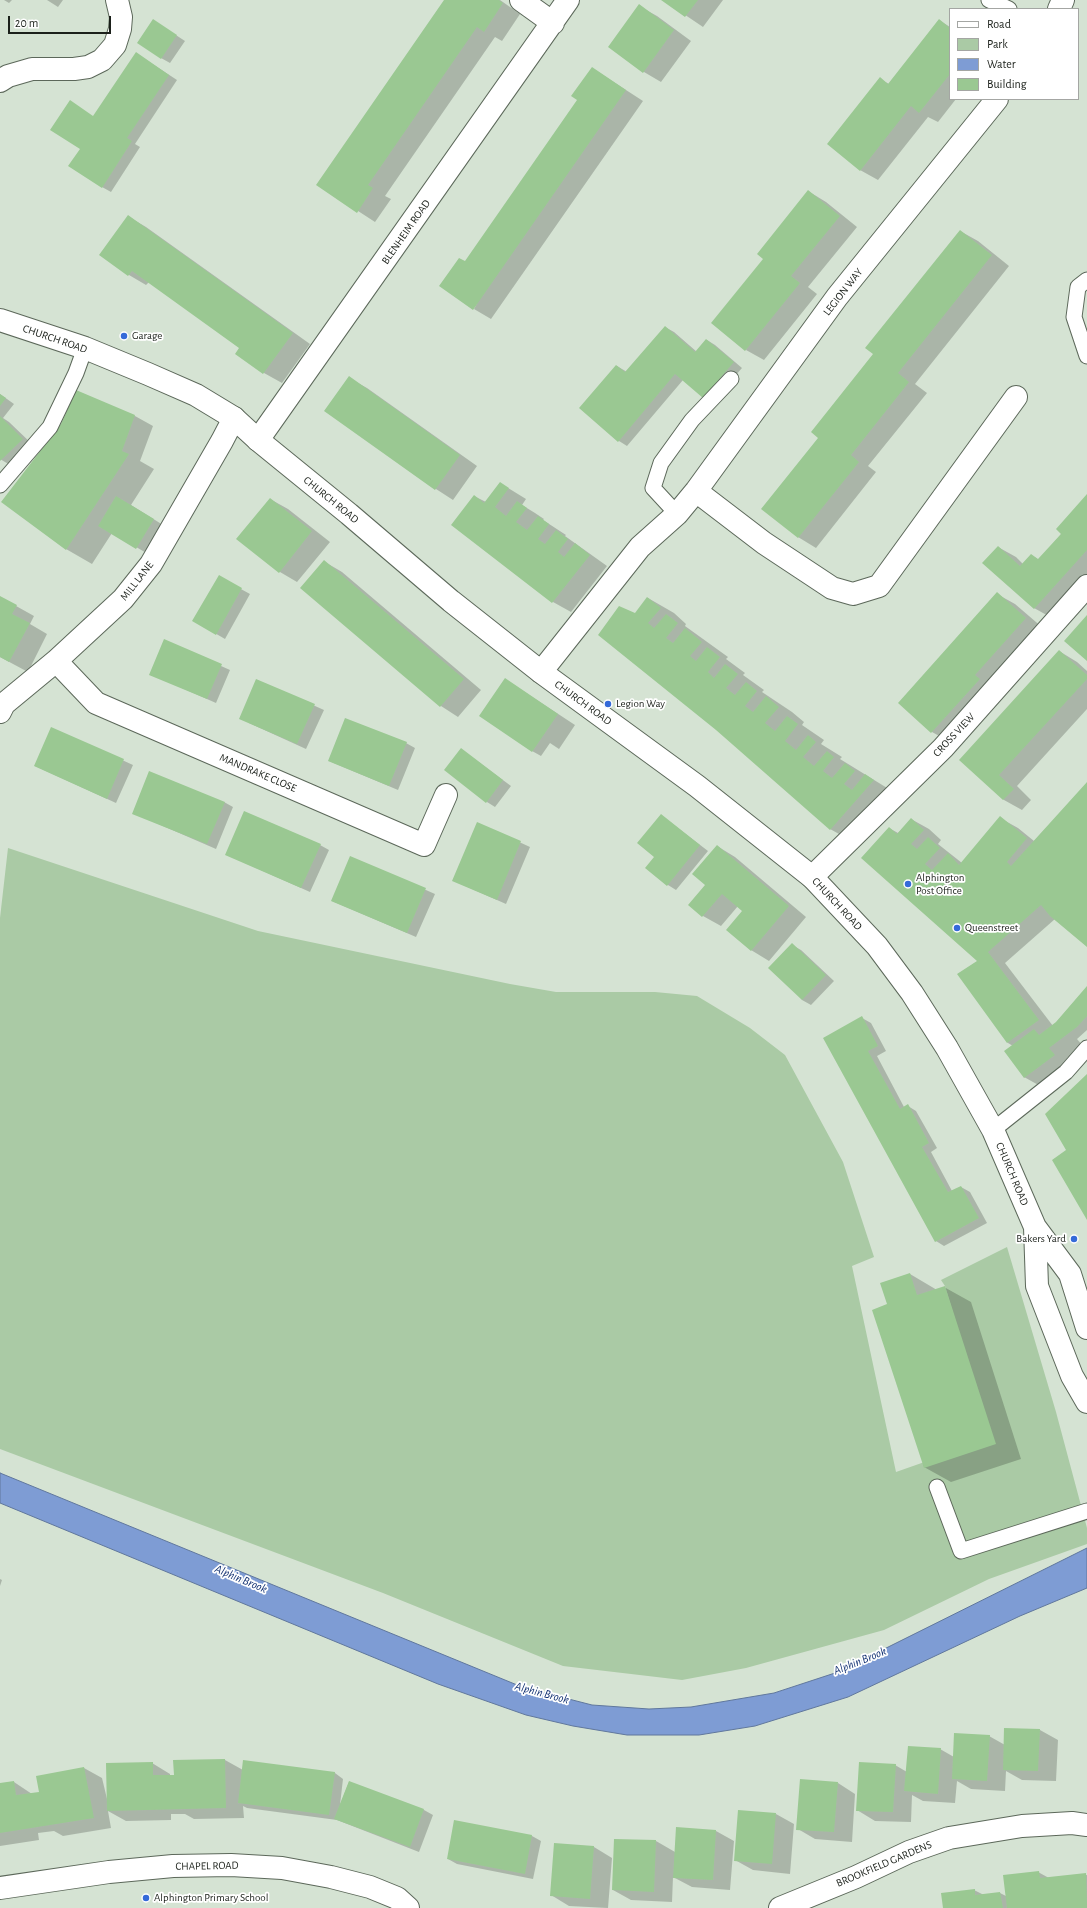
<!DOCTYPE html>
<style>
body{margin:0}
#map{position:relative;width:1087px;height:1908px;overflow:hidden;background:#d5e3d3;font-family:"Alegreya Sans",sans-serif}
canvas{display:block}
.legend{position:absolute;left:949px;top:8px;width:130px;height:92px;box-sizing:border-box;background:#fff;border:1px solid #a4a6a3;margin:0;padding:5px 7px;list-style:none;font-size:12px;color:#1b201a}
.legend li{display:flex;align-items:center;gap:8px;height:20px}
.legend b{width:20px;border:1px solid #a4a6a3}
.scale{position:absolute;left:8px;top:16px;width:103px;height:18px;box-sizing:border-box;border:2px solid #1b201a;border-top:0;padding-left:5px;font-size:12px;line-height:14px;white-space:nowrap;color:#1b201a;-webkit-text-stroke:3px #fff;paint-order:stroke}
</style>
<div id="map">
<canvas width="1087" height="1908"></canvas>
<ul class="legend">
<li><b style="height:5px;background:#fff"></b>Road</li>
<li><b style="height:11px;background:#aacaa5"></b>Park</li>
<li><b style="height:11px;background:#7e9cd4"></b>Water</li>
<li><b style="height:11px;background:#9ac892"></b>Building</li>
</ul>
<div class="scale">20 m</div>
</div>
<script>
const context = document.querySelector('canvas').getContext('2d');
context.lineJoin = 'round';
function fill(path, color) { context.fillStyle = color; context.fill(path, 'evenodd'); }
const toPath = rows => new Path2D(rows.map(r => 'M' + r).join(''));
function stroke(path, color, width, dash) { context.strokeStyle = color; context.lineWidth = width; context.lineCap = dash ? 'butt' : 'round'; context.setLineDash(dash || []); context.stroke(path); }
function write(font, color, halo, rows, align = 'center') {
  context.font = font + ' "Alegreya Sans",sans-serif'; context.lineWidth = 3.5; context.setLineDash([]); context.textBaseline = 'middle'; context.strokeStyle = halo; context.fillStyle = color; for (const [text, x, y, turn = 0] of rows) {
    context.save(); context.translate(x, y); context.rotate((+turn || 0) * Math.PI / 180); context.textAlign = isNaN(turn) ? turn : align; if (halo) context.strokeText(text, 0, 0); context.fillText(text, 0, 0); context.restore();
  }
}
fill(toPath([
 [8,848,258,931,510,984,556,992,655,992,697,996,750,1028,785,1055,843,1162,874,1257,852,1266,896,1472,990,1439,945,1286,941,1280,1007,1247,1056,1412,1087,1528,1087,1544,989,1579,884,1630,746,1668,682,1680,563,1666,383,1593,0,1449,0,918]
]), '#aacaa5');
const water = toPath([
 [0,1473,522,1687,592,1705,649,1709,691,1707,774,1693,838,1672,1087,1548,1087,1588,1020,1616,848,1697,755,1726,699,1735,627,1735,573,1726,526,1715,438,1684,0,1503,0,1473]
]);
fill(water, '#7e9cd4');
stroke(water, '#60779c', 1);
fill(toPath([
 [4,0,12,0,9,3],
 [47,0,63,0,58,7],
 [446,0,500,0,520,14,502,41,495,37,385,196,391,199,375,222,318,185],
 [663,0,723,0,703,27],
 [639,6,657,16,691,41,661,82,644,72],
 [939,20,950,27,950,99,956,99,938,122,928,117,878,180,860,170,880,79,889,84],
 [162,26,185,41,170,63,161,58],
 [145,59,177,80,135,144,140,147,111,192,102,187,81,149,94,117],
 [592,68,643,101,491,319,474,309,579,100],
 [808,191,826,202,857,227,808,287,817,294,764,360,746,350,765,259],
 [129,217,146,227,310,344,282,383,264,373,240,348,149,282,146,285,129,275],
 [960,231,978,241,1009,266,915,384,927,393,868,466,876,472,816,548,798,537,820,437],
 [665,327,674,332,697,352,707,340,715,345,742,368,712,402,683,380,627,446,619,441,617,366,627,372],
 [349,378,367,388,477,466,453,500,436,489,325,411],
 [77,391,135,416,153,426,140,461,154,469,131,505,171,530,155,558,112,533,92,564,66,549,62,425],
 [0,394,14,404,3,418,9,422,32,444,10,465,0,459],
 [500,483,526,499,522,505,535,513,544,519,543,520,566,535,565,536,607,566,571,612,553,602,474,496,486,502],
 [1087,496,1087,580,1052,618,1034,608,998,547,1016,557,1023,564,1031,555,1039,560,1062,533],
 [270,499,288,509,330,542,297,582,280,572],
 [325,562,342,572,481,690,458,717,441,706,302,588],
 [219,577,250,594,225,639,194,621],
 [997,594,1015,604,1043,628,950,742,932,732,899,703],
 [0,597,34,616,30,624,47,634,28,672,0,657],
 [648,598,674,613,686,624,685,626,728,657,726,659,745,673,743,675,764,690,762,692,792,712,804,722,802,725,824,740,821,744,842,757,840,759,892,791,857,844,830,829,635,614],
 [165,641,230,670,216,703,150,674],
 [1059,651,1077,662,1087,671,1087,709,1017,786,1031,800,1022,810,1004,800,960,760],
 [505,679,575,725,559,749,550,743,541,756,532,751],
 [257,680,324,710,306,749,249,723],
 [52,728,133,765,116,803,35,766],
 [406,743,415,748,398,790,329,761],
 [461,749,511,786,495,807,487,802],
 [1087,784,1087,945,1055,919,1005,963,1053,1026,1087,987,1087,1030,1077,1039,1083,1046,1067,1058,1072,1065,1042,1087,1024,1077,1013,1046,1008,1043,958,974,978,961,889,828,898,833,911,819,929,829,941,840,938,844,962,863,1000,818,1018,828,1034,841],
 [224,802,233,807,216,849,133,813],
 [661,815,708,851,676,890,668,885,656,857],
 [478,823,530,847,506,904,454,881],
 [320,845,329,850,310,892,227,855],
 [717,846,735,857,806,917,769,961,751,950,744,911,738,906,721,926,703,916,706,885],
 [351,857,435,894,416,937,332,901],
 [792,945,801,950,834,981,811,1005,802,1000],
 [862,1018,871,1023,886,1051,877,1056,904,1107,908,1106,916,1111,937,1148,931,1152,952,1191,961,1187,970,1192,987,1223,944,1246,936,1241,824,1038],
 [910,1274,937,1290,944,1287,971,1302,1021,1459,951,1482,924,1467,888,1305],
 [0,1579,2,1580,0,1586],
 [1040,1730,1058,1740,1056,1781,1022,1780,1006,1771,1005,1791,971,1789,957,1781,955,1803,923,1801,912,1795,911,1822,875,1821,857,1810,895,1765,907,1772,940,1749,954,1757,989,1736,1005,1745],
 [225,1760,243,1770,335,1773,343,1779,340,1805,349,1782,424,1810,433,1815,419,1852,337,1820,247,1808,243,1806,244,1818,194,1819,185,1814,171,1814,171,1820,126,1821,108,1811,111,1828,63,1836,54,1831,38,1833,39,1840,0,1846,0,1784,14,1782,32,1794,40,1793,37,1777,84,1768,102,1778,108,1803,152,1763,170,1774,170,1776,175,1776],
 [838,1783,855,1794,852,1842,815,1839,798,1829],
 [776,1814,794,1824,790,1874,753,1870,735,1860],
 [455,1822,532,1836,541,1841,533,1879,457,1864,448,1859],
 [716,1831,734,1841,730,1890,692,1887,673,1877,672,1902,631,1900,613,1890,656,1841,675,1852],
 [555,1844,594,1847,612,1858,608,1908,569,1906,551,1895],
 [1038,1872,1049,1878,1087,1875,1087,1908,944,1908,974,1890,984,1895,1000,1893,1006,1896]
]), '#0003');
fill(toPath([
 [444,0,499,0,503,3,484,32,477,27,368,185,373,188,357,213,316,185],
 [661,0,698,0,685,17],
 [639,4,674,30,643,73,608,47],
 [153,19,177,35,161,59,137,43],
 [939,19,950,28,950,74,919,113,911,106,860,171,827,144,880,77,888,84],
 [136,52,169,75,127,138,132,141,102,188,68,166,80,149,50,130,70,100,93,116],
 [592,67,626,90,473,310,439,286,459,258,465,261,577,100,571,96],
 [808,190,840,216,791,276,800,283,745,351,711,323,763,259,757,254],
 [128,215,293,333,263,374,235,354,239,348,132,271,128,276,99,255],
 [960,230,992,255,898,373,909,382,851,455,859,462,798,538,761,509,818,438,811,432,873,354,865,348],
 [665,326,695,352,706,339,734,362,703,398,675,374,618,442,579,408,616,365,625,372],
 [349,376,460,455,435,490,324,411],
 [76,390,135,415,122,451,129,454,66,550,1,502,61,424],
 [0,394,6,398,0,406],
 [0,416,23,439,0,461],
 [500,482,509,488,495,507,506,516,517,501,527,508,516,522,527,530,538,516,549,524,538,539,545,544,556,530,568,539,558,552,564,557,575,543,590,555,552,603,451,525,474,495,484,503],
 [1087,494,1087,550,1034,609,982,563,998,546,1020,566,1031,554,1038,559,1061,534,1056,529],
 [116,496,154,519,136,549,98,526],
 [270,498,312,531,279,573,236,539],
 [324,560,464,679,440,707,300,588],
 [219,575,242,588,216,635,192,621],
 [997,592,1026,618,975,675,980,679,931,733,898,703],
 [0,596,17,605,12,614,30,623,9,662,0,657],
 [647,597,661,608,648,623,654,628,666,614,678,623,666,638,673,643,685,628,702,642,690,656,696,661,707,647,720,657,708,672,714,678,725,664,738,674,726,688,735,695,746,682,757,691,745,706,753,712,766,696,779,707,765,723,775,731,787,716,798,724,785,741,796,750,808,735,816,742,803,757,814,766,827,751,834,757,823,771,832,778,845,763,855,771,844,784,852,790,865,774,874,780,830,830,716,730,598,635,619,606,635,613],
 [1087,615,1087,661,1064,641],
 [164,639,222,664,207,699,149,675],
 [1059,650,1087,675,1087,679,999,775,1014,789,1003,800,959,760],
 [505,678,558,714,532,752,479,716],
 [256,679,315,704,297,744,239,719],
 [345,718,407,742,389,786,328,761],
 [51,727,124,759,107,799,34,766],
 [461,748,503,780,486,803,444,770],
 [149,771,225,802,207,844,132,814],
 [1087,782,1087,947,1050,916,1041,905,988,952,1039,1020,1007,1043,957,974,977,961,861,858,889,827,897,834,911,818,924,830,911,844,917,849,928,837,940,848,925,864,932,870,948,853,959,865,1000,816,1027,838,1007,862,1011,866],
 [244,811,321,844,301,888,225,855],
 [661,814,700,845,667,886,645,868,654,857,637,843],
 [477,822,521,841,497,900,452,881],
 [717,845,789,906,751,951,726,930,742,911,722,894,702,917,688,905,705,885,692,874],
 [350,856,426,888,407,933,331,901],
 [792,943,826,975,802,1000,768,968],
 [1087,986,1087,1016,1077,1027,1049,1048,1055,1055,1024,1078,1004,1051,1034,1029,1039,1035,1056,1022],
 [862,1016,878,1046,868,1051,900,1109,908,1104,929,1143,922,1147,948,1192,961,1186,979,1218,935,1242,823,1038],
 [1087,1074,1087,1220,1052,1160,1066,1150,1045,1114],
 [910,1273,917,1295,945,1286,996,1444,924,1468,872,1310,887,1304,880,1283],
 [1004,1728,1040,1729,1038,1771,1003,1770],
 [954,1733,990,1735,987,1781,952,1779],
 [908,1746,941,1748,938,1794,904,1791],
 [225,1759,226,1808,107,1811,106,1763,153,1762,153,1775,174,1775,173,1760],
 [243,1760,335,1772,329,1815,238,1803],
 [859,1762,896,1764,893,1812,856,1811],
 [84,1767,94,1818,0,1833,0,1783,14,1781,16,1795,39,1792,36,1776],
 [800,1779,838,1782,834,1832,796,1830],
 [349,1781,424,1809,410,1847,334,1819],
 [738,1810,776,1813,772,1864,734,1861],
 [454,1820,532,1835,525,1874,447,1859],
 [676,1827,716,1830,713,1880,673,1878],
 [614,1839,656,1840,654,1892,612,1890],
 [554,1843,594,1846,590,1899,550,1896],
 [1039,1871,1040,1878,1086,1873,1087,1908,1007,1908,1003,1875],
 [975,1889,975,1895,1000,1892,1003,1908,943,1908,941,1893]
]), '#9ac892');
const service = toPath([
 [989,0,1009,9],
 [1087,280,1078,287,1074,317,1087,356],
 [0,485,50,427,76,373,85,348],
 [677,514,653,488,661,463,692,420,731,379],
 [993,1130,1066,1072,1087,1048],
 [937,1487,961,1551,1087,1511]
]);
const minor = toPath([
 [521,0,553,23],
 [1059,9,1063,0],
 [0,81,8,76,32,69,74,69,88,67,102,60,115,45,120,29,121,17,117,0],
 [258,440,568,0],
 [696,491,764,543,832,588,853,594,879,586,1016,397],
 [56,661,96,703,424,845,446,795],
 [541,672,640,547,677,514,696,491,837,297,997,99],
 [0,712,4,704,56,661,123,599,151,564,222,441,234,418],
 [812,877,943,748,1087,586],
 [0,1888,109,1872,173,1866,231,1865,282,1868,331,1877,370,1887,397,1898,408,1908],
 [780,1908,856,1877,909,1852,949,1838,1022,1826,1072,1823,1087,1825]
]);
const secondary = toPath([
 [0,320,85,348,148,374,196,395,234,418,258,440,349,514,451,601,541,672,697,786,812,877,877,946,912,993,947,1048,993,1130,1035,1227,1070,1274,1087,1328],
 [1035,1227,1037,1286,1072,1376,1087,1402]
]);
stroke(service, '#5c685a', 17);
stroke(minor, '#5c685a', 24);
stroke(secondary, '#5c685a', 24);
stroke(service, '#fff', 15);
stroke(minor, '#fff', 22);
stroke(secondary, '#fff', 22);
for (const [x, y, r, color] of [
 [124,336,4,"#356ad9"],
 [608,704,4,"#356ad9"],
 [908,884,4,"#356ad9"],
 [957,928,4,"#356ad9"],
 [1074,1239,4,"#356ad9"],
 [146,1898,4,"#356ad9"]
]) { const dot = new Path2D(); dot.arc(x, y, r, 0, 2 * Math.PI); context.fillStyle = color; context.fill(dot); stroke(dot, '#fff', 1.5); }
write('11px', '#1b201a', '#fff', [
 ["BLENHEIM ROAD",406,232,-55],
 ["LEGION WAY",843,292,-52],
 ["CHURCH ROAD",55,339,19],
 ["CHURCH ROAD",331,500,39],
 ["MILL LANE",137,581,-52],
 ["CHURCH ROAD",583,703,36],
 ["CROSS VIEW",954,735,-47],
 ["MANDRAKE CLOSE",258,773,23],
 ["CHURCH ROAD",837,904,47],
 ["CHURCH ROAD",1012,1174,67],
 ["BROOKFIELD GARDENS",884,1864,-23],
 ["CHAPEL ROAD",207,1866,-1]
]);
write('11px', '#1b201a', '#fff', [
 ["Garage",132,336],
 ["Legion Way",616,704],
 ["Alphington",916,878],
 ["Post Office",916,891],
 ["Queenstreet",965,928],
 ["Bakers Yard",1066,1239,"right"],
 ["Alphington Primary School",154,1898]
], 'left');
write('italic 12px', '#102f71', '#fff', [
 ["Alphin Brook",241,1579,23],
 ["Alphin Brook",860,1661,-22],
 ["Alphin Brook",542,1693,15]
]);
</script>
